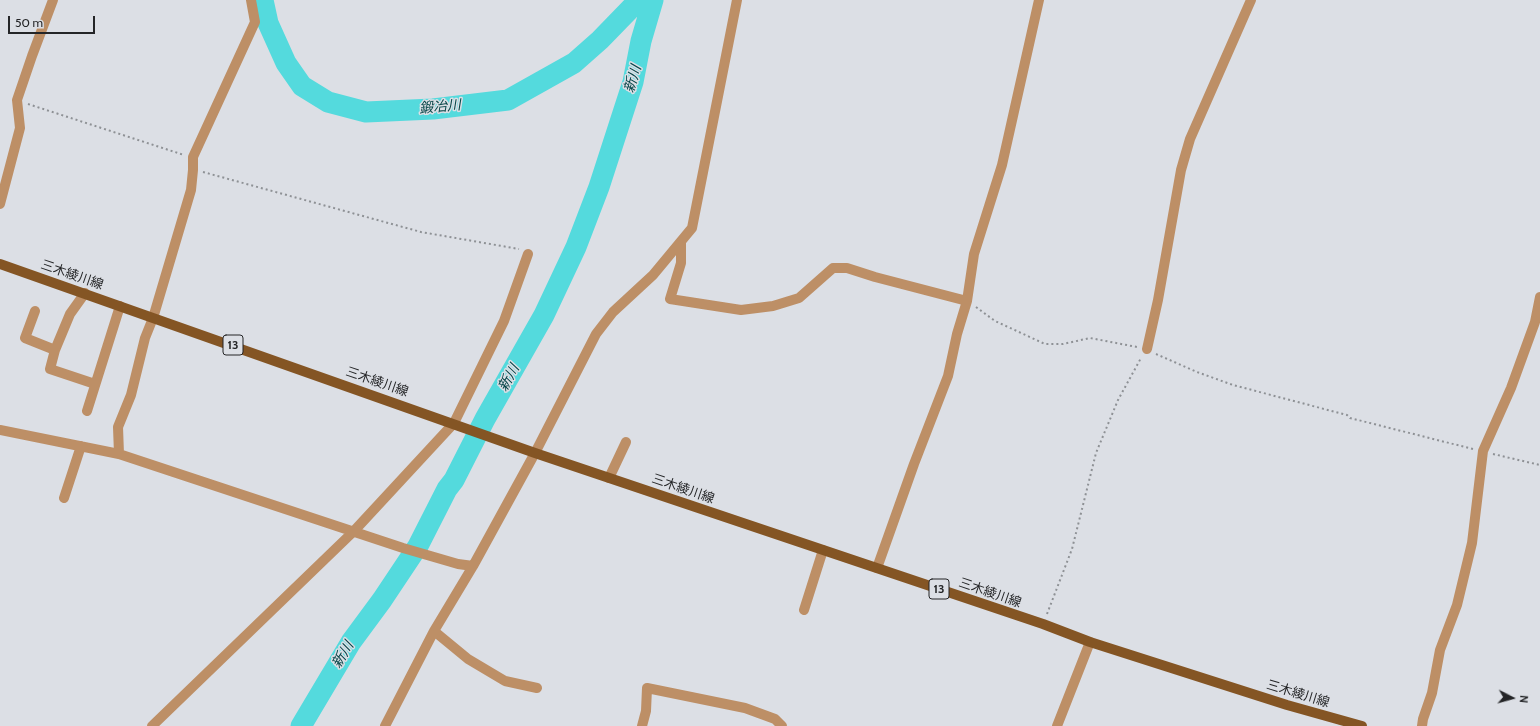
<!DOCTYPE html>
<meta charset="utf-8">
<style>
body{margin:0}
#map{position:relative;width:1540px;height:726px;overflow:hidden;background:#dcdfe5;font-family:Cabin,sans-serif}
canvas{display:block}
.north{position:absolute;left:1492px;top:678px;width:40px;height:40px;-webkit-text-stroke:3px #dcdfe5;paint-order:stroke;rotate:96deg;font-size:11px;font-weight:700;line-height:16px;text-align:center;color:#242527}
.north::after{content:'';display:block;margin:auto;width:14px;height:18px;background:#242527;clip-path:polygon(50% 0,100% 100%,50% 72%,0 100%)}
.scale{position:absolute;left:8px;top:16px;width:87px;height:18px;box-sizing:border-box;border:2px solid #242527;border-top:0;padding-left:5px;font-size:12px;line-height:14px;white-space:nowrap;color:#242527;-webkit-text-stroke:3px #dcdfe5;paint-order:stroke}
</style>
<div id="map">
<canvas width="1540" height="726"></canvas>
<div class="north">N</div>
<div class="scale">50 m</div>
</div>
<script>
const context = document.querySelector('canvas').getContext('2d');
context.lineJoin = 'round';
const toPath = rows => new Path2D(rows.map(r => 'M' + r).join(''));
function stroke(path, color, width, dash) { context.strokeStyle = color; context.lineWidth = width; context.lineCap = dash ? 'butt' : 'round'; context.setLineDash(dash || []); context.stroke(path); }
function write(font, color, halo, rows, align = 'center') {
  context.font = font + ' Cabin,"Noto Sans JP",sans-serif'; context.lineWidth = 3; context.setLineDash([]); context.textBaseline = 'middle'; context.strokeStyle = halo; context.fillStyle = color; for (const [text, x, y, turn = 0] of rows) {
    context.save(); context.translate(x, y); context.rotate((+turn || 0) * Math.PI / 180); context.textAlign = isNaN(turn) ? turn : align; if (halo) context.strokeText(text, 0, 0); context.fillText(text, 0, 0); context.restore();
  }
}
stroke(toPath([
 [263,0,268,23,286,63,302,86,328,102,366,112,433,109,508,100,574,63,600,40,635,4,645,0],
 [301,726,351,642,382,600,418,546,447,489,454,480,485,419,544,315,576,247,599,187,633,82,641,41,653,0]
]), '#54dadd', 21);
stroke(toPath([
 [28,104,184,155],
 [203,172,421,232,519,249],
 [976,307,995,321,1045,344,1063,344,1090,338,1137,347],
 [1156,354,1197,372,1233,385,1347,415,1350,418,1473,449],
 [1493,454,1540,465],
 [1047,614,1072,549,1096,453,1118,400,1141,358]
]), '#8e9195', 2, [2, 3]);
stroke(toPath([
 [0,204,20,128,17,100,32,56,53,0],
 [681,242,681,263,670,299,741,310,773,306,799,298,833,268,847,268,875,277,967,301],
 [85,293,70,314,55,350,50,369,95,384],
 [35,311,25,338,55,350],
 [1147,349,1158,300,1181,170,1190,139,1251,0],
 [87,411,120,306],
 [0,430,119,454,403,548,458,564,473,566],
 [119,454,118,427,131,395,145,338,153,318,191,190,193,170,193,157,255,22,251,0],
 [609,478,626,442],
 [64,498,81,446],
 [877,568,914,464,948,376,957,334,967,301,974,254,1002,165,1039,0],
 [804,610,823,550],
 [434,631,468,659,505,681,537,688],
 [152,726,354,531,454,423,504,321,528,254],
 [385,726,434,631,473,566,535,453,596,334,613,312,653,275,692,228,737,0],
 [642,726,646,711,647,688,745,708,775,719,782,726],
 [1422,726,1423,719,1432,693,1440,650,1457,605,1472,543,1483,451,1511,388,1535,322,1540,297]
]), '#bd8f66', 10);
stroke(toPath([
 [1057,726,1090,642]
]), '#bd8f66', 10);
stroke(toPath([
 [0,264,535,453,1043,624,1090,642,1287,705,1362,726]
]), '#845524', 10);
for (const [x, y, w] of [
 [233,345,20],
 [939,589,20]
]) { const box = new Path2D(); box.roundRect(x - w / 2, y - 10, w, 20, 3); context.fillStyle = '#dcdfe5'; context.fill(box); stroke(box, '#242527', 1); }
write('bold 12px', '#242527', null, [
 ["13",233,345],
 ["13",939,589]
]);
write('13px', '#242527', '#dcdfe5', [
 ["三木綾川線",72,275,19],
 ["三木綾川線",377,382,19],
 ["三木綾川線",683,489,19],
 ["三木綾川線",990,593,19],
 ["三木綾川線",1298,694,17]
]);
write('italic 14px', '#064547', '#dcdfe5', [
 ["新川",633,79,-74],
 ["鍛冶川",440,107,-5],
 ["新川",509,378,-61],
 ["新川",343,655,-59]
]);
</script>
